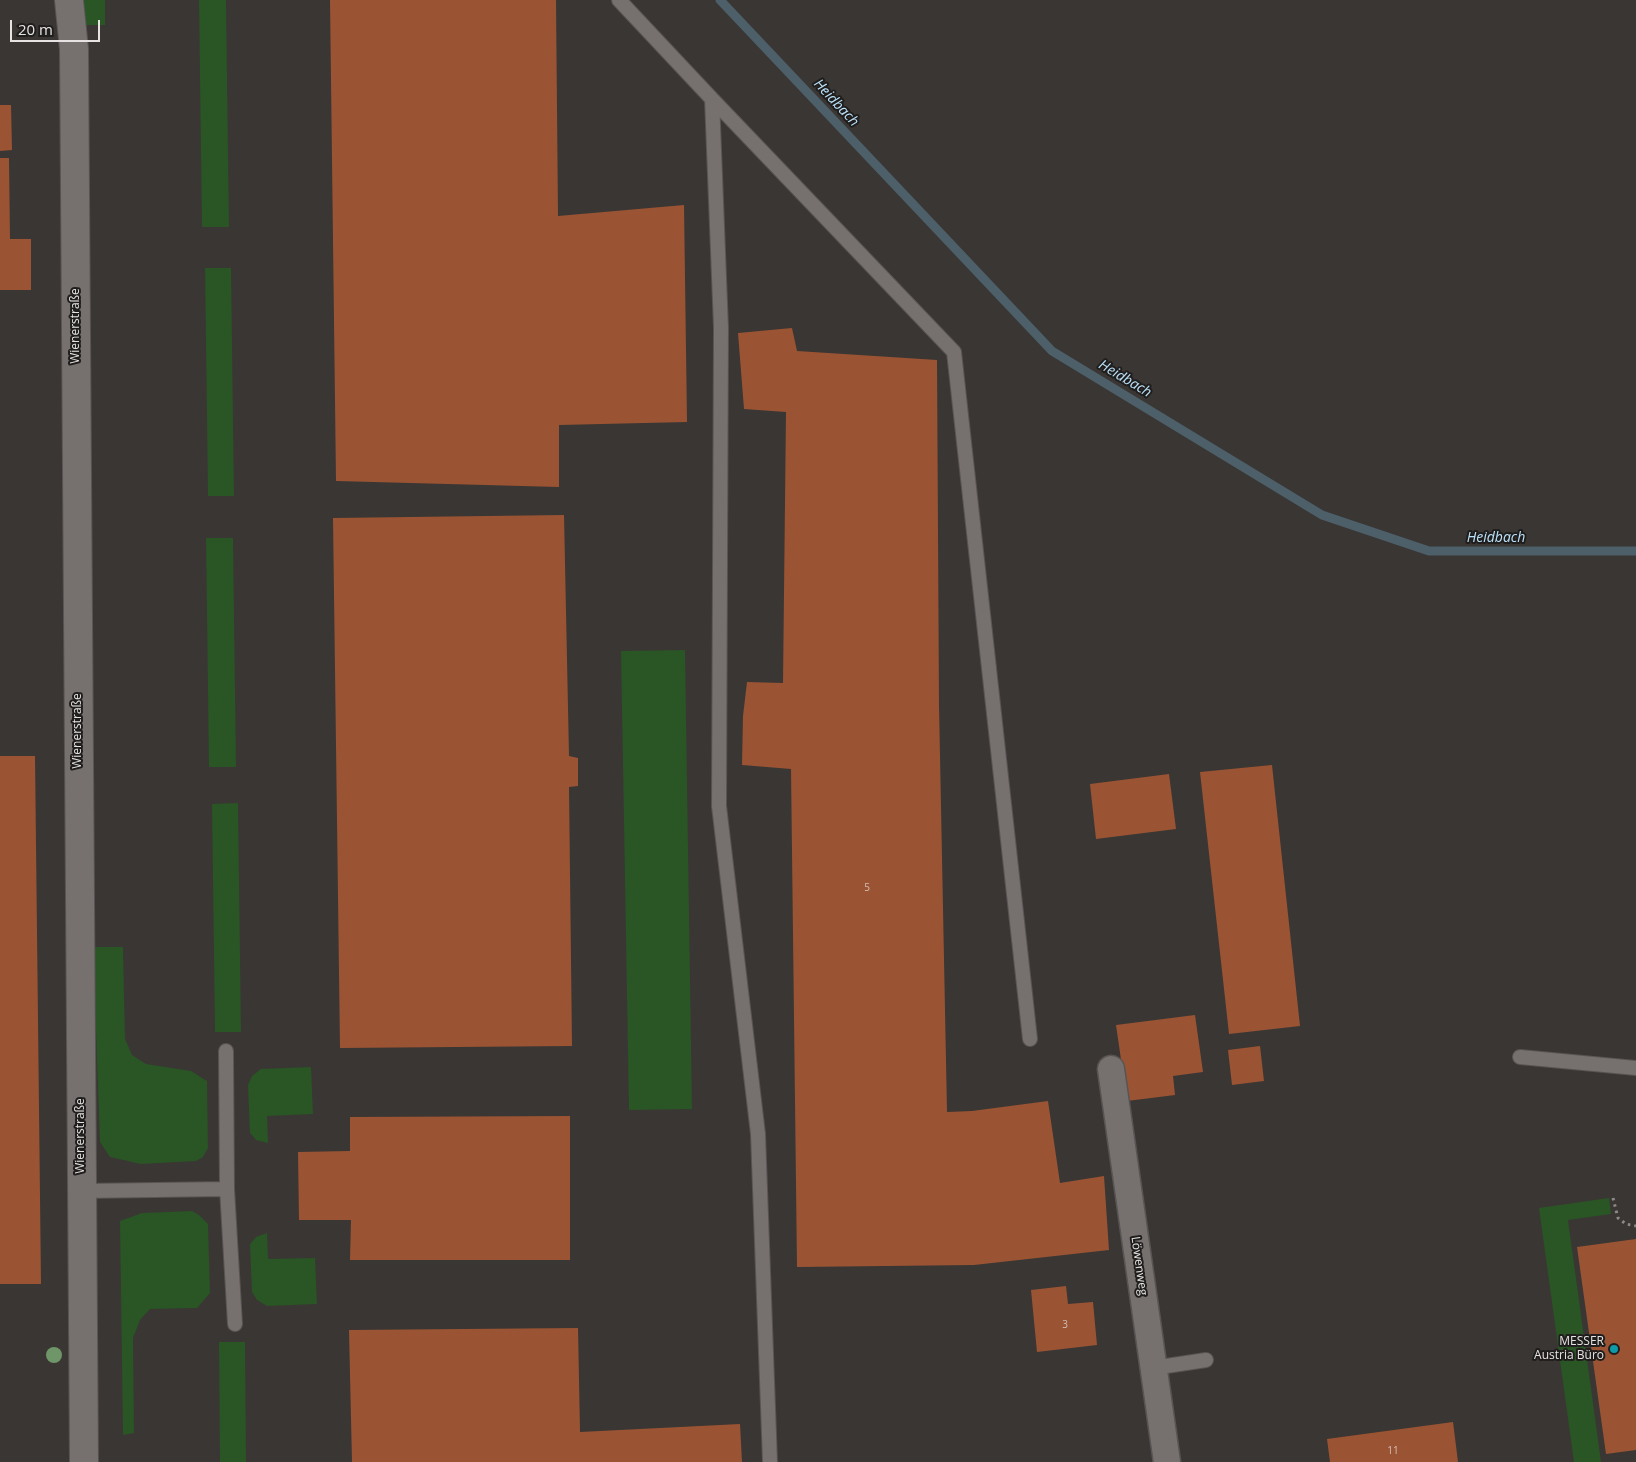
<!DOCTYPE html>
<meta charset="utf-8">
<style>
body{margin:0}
#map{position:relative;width:1636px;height:1462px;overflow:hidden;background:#3a3634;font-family:"Open Sans",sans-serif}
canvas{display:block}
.scale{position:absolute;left:10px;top:20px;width:90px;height:22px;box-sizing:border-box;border:2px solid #e6e3e2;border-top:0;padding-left:6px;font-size:15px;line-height:18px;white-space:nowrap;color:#e6e3e2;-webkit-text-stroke:4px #201e1d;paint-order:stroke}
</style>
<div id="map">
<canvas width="1636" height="1462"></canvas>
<div class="scale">20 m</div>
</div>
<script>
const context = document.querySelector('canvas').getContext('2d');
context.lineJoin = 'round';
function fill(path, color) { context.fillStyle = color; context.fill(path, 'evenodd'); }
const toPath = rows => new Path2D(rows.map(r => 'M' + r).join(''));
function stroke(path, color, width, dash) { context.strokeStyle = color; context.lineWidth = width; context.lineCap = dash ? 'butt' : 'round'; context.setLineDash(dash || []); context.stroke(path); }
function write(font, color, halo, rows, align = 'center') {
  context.font = font + ' "Open Sans",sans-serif'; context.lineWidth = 4; context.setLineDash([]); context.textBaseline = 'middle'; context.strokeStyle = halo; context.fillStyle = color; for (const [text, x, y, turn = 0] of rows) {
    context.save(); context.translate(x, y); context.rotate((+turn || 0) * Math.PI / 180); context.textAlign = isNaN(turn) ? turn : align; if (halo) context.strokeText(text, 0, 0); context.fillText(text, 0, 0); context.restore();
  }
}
fill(toPath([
 [82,0,105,0,105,25,86,25],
 [199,0,226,0,229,227,202,227],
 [205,268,231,268,234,496,208,496],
 [206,538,233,538,236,767,209,767],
 [685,650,692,1109,629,1110,621,651],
 [238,803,241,1032,215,1032,212,804],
 [93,947,123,947,125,1039,132,1055,146,1064,191,1071,207,1081,208,1148,203,1157,196,1161,141,1164,110,1157,100,1142],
 [311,1067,313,1114,267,1116,268,1143,256,1140,250,1133,248,1085,252,1076,261,1069],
 [1609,1198,1611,1214,1568,1220,1601,1462,1574,1462,1539,1208],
 [192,1211,199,1215,208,1224,210,1293,197,1308,150,1309,140,1320,133,1338,134,1433,123,1435,120,1221,142,1213],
 [267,1233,268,1259,315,1258,317,1304,267,1306,257,1300,252,1292,250,1244,256,1237],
 [219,1342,245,1342,246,1462,220,1462]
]), '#2a5525');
stroke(toPath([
 [720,0,1052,351,1322,515,1429,551,1636,551]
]), '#4d5f69', 9);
fill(toPath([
 [330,0,556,0,558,216,684,205,687,422,559,425,559,487,336,481],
 [0,105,11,105,12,150,0,151],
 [0,158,9,158,10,239,31,239,31,290,0,290],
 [792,328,797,351,937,360,939,705,947,1112,972,1111,1048,1101,1060,1183,1104,1176,1109,1250,974,1265,797,1267,791,769,742,765,743,716,747,682,783,683,786,412,744,409,738,333],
 [564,515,569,756,578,758,578,786,569,787,572,1046,340,1048,333,518],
 [0,756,35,756,41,1284,0,1284],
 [1272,765,1300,1026,1229,1034,1200,772],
 [1169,774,1176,829,1096,839,1090,784],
 [1195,1015,1203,1072,1173,1076,1175,1095,1127,1101,1116,1025],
 [1260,1046,1264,1081,1232,1085,1228,1050],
 [570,1116,570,1260,350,1260,351,1220,299,1220,298,1152,350,1151,350,1117],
 [1636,1239,1636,1450,1606,1454,1577,1247],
 [1066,1286,1068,1304,1093,1302,1097,1345,1037,1352,1031,1290],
 [578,1328,580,1432,740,1424,742,1462,352,1462,349,1330],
 [1453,1422,1458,1462,1330,1462,1327,1439]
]), '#9a5433');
const lane = toPath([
 [619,0,712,99],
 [1520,1057,1636,1068],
 [227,1189,235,1324],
 [82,1191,227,1189,226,1051],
 [1153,1368,1206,1360],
 [770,1462,758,1134,719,806,721,328,712,99,954,352,1030,1039]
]);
const street = toPath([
 [1111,1069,1167,1462]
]);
const secondary = toPath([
 [69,0,74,49,84,1462]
]);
stroke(lane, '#585453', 16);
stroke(street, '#585453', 29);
stroke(secondary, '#585453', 30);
stroke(toPath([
 [1613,1198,1618,1218,1626,1224,1636,1226]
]), '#8e8a89', 3, [2.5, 4]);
stroke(lane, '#76706e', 14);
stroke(street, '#76706e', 26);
stroke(secondary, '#76706e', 28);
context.fillStyle = '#6f9668';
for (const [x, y] of [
 [54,1355]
]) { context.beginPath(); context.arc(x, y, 8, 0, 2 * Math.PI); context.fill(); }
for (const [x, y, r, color] of [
 [1614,1349,5,"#0f9aa8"]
]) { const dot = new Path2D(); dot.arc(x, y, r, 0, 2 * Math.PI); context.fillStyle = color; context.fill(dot); stroke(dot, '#201e1d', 2); }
write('10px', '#d3bfb6', null, [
 ["5",867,888],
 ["3",1065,1325],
 ["11",1393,1451]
]);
write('12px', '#e6e3e2', '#201e1d', [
 ["Wienerstraße",76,326,-90],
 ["Wienerstraße",78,731,-90],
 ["Wienerstraße",81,1136,-90],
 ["Löwenweg",1139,1266,82]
]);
write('12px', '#e6e3e2', '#201e1d', [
 ["MESSER",1604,1342],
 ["Austria Büro",1604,1356]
], 'right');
write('italic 14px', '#bbe2fb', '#201e1d', [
 ["Heidbach",836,103,47],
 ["Heidbach",1125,379,31],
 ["Heidbach",1496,538]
]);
</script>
